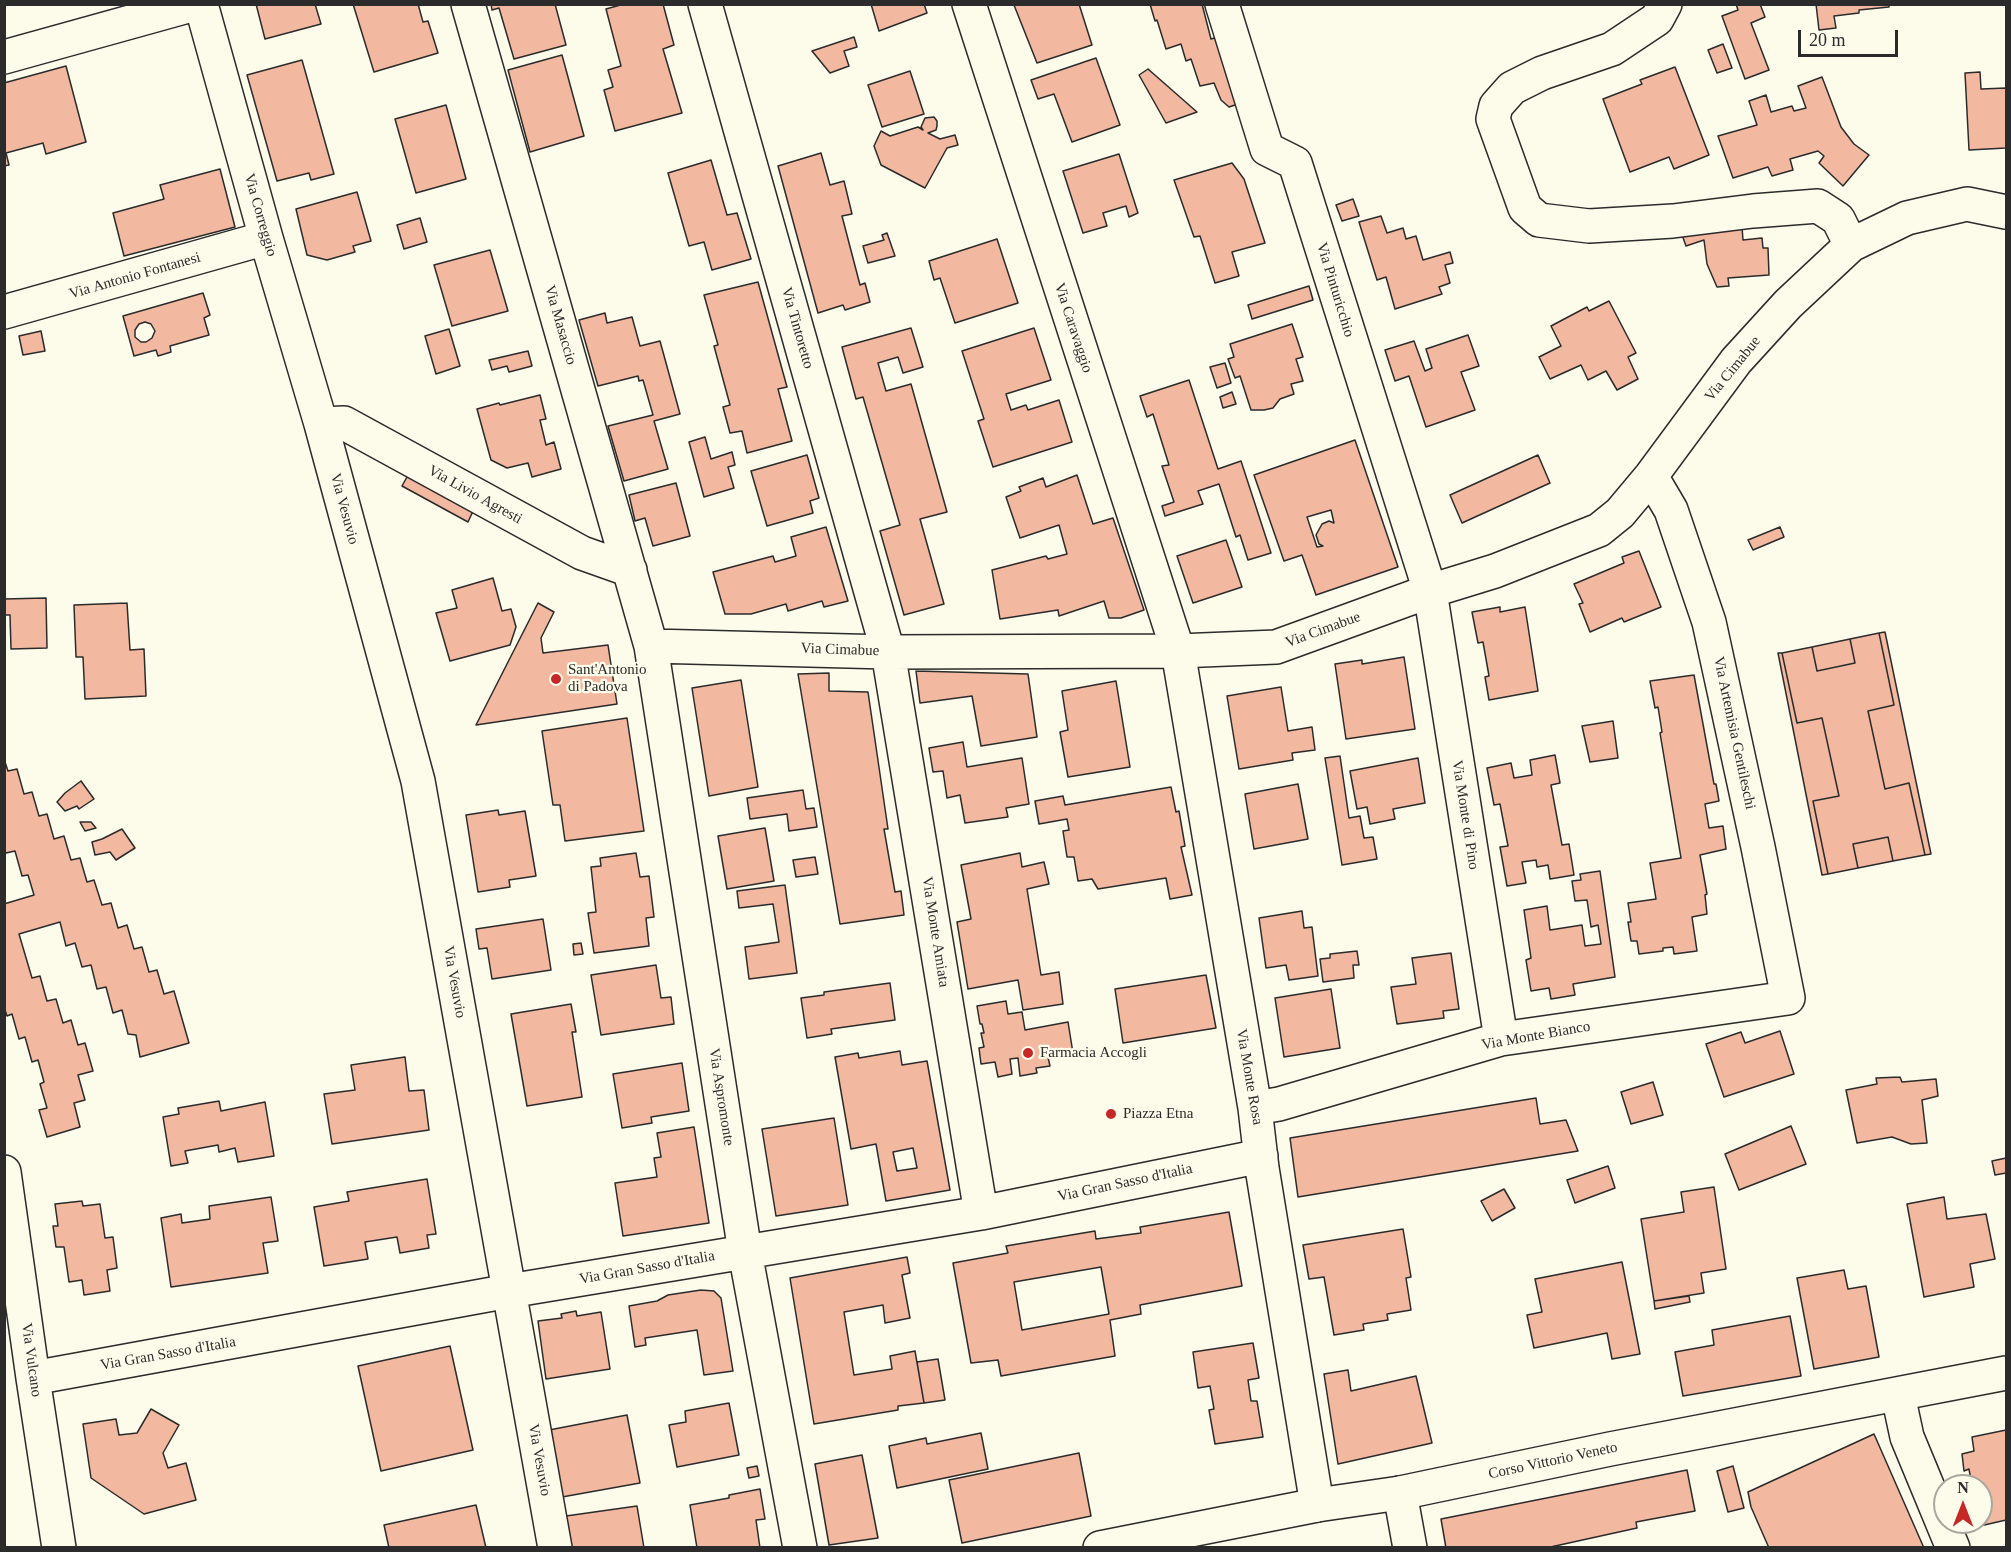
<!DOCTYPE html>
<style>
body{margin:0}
#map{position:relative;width:2011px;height:1552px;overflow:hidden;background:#fdfbea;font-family:Georgia,serif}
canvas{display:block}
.frame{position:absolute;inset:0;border:6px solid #2b2b2b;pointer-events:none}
.north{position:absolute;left:1933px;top:1474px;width:60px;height:60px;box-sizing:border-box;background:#fdfbea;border:2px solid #a9a89e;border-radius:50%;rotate:0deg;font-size:16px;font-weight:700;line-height:24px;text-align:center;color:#2b2b2b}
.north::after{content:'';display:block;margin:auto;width:21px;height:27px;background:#c62828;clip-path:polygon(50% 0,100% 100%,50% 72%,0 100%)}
.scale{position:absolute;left:1798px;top:30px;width:100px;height:27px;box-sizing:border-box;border:3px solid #2b2b2b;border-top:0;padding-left:8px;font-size:18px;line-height:21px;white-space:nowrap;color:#2b2b2b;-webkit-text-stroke:4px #fdfbea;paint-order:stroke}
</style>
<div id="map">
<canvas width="2011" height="1552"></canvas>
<div class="frame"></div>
<div class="north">N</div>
<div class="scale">20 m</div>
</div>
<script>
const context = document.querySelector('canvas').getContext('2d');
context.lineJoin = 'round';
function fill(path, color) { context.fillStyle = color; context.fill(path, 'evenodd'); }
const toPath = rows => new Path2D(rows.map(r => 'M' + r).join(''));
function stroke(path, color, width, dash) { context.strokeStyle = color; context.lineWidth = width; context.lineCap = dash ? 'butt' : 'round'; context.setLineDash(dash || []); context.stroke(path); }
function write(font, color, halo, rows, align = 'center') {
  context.font = font + ' Georgia,serif'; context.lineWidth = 4.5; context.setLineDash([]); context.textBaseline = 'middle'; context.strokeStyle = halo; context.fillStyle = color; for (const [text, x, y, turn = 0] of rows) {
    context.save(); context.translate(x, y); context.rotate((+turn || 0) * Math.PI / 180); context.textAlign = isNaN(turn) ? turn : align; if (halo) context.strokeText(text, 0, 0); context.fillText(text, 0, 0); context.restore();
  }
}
const building = toPath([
 [256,4,315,4,321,24,265,39,256,4],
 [353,4,418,4,423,22,428,21,438,53,374,72,353,4],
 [491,4,555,4,566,45,514,59,499,8,492,10,491,4],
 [624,4,663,4,674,45,663,49,682,113,615,131,604,90,613,87,608,70,621,66,606,9,624,4],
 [871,4,924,4,927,13,879,31,871,4],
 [1079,4,1092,45,1037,63,1014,5,1079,4],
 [1150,4,1202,4,1211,39,1225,35,1244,102,1229,107,1221,100,1214,83,1200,86,1191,59,1186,61,1181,44,1166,49,1157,20,1155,21,1150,4],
 [1736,4,1760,4,1765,17,1751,23,1769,70,1745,79,1722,16,1738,10,1736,4],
 [1816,4,1889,4,1889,7,1859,10,1859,13,1834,16,1836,28,1819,30,1816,4],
 [854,37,857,47,844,51,849,66,830,73,812,51,854,37],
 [1723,44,1732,68,1717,73,1708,50,1723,44],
 [562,55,584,136,530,152,508,70,562,55],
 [1096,58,1120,125,1072,142,1054,94,1038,99,1031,80,1096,58],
 [302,60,334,174,311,180,309,173,277,181,247,75,302,60],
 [66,66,86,142,46,154,43,143,6,153,9,165,4,166,4,83,66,66],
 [1675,67,1709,155,1674,169,1669,157,1630,172,1603,99,1642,84,1640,80,1675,67],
 [1148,69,1197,112,1166,123,1139,75,1148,69],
 [910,71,924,114,882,127,868,85,910,71],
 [1980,72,1981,89,2006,88,2006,148,1969,150,1965,73,1980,72],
 [1822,77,1841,127,1854,144,1869,155,1843,186,1819,163,1824,156,1818,151,1790,159,1793,170,1772,176,1768,167,1733,178,1718,136,1757,125,1749,101,1766,95,1771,112,1792,106,1794,111,1806,108,1798,86,1822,77],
 [446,105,466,179,416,193,395,119,446,105],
 [934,117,937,121,937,126,936,130,928,133,940,139,955,135,958,145,947,148,925,188,881,165,874,146,881,131,890,136,918,127,923,130,921,127,925,118,934,117],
 [821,153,830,185,844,181,852,214,842,216,860,285,865,283,870,302,845,310,843,305,818,313,778,166,821,153],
 [1119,154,1138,213,1129,217,1126,206,1103,213,1107,226,1083,233,1063,171,1119,154],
 [711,160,727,215,737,213,751,259,712,270,704,242,689,246,668,173,711,160],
 [1232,163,1244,179,1265,243,1232,252,1239,276,1215,283,1200,236,1194,237,1174,180,1232,163],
 [220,169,235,227,124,256,113,213,164,199,160,185,220,169],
 [357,192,371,241,353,246,355,252,327,260,307,255,296,209,357,192],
 [1353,199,1359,216,1342,221,1336,205,1353,199],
 [1381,216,1387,233,1403,228,1406,239,1416,236,1423,260,1450,252,1453,263,1445,265,1450,283,1439,287,1442,294,1395,309,1386,277,1377,280,1359,222,1381,216],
 [420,218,427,242,404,249,397,225,420,218],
 [1742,227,1743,240,1762,238,1763,248,1768,248,1769,275,1728,278,1729,286,1717,287,1707,264,1704,240,1686,246,1681,232,1742,227],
 [887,233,895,256,868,263,863,246,884,240,882,235,887,233],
 [997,239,1018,303,955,323,940,278,934,280,929,261,997,239],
 [490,250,508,311,452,326,434,265,490,250],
 [758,282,787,387,778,389,792,441,747,453,742,431,730,433,723,407,730,405,714,346,718,345,704,295,758,282],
 [1309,286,1313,300,1252,319,1248,305,1309,286],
 [203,293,210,315,204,318,209,335,170,346,171,352,158,356,156,350,134,356,123,316,203,293],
 [145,322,151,324,155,331,152,338,146,342,141,342,135,337,135,330,139,324,145,322],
 [1609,301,1636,353,1628,357,1638,379,1617,390,1606,371,1588,380,1581,365,1550,379,1539,357,1561,346,1551,326,1587,307,1589,311,1609,301],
 [605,313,607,323,632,317,640,346,660,341,680,414,654,421,668,469,624,481,608,426,653,415,643,380,639,381,638,376,598,386,579,320,605,313],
 [1292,324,1303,357,1296,359,1303,381,1291,384,1294,394,1280,399,1273,408,1264,410,1251,410,1240,376,1235,378,1228,359,1234,357,1230,344,1292,324],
 [911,328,923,367,903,373,898,357,878,363,886,391,911,384,947,512,920,519,944,604,904,615,880,531,900,525,863,397,856,399,842,347,911,328],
 [1034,328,1051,380,1006,394,1011,410,1026,405,1028,410,1059,400,1072,442,993,467,978,421,984,419,962,351,1034,328],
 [449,329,460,366,436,374,425,336,449,329],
 [41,331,45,351,23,355,19,336,41,331],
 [1468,335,1479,366,1461,372,1475,410,1426,427,1409,376,1395,381,1385,350,1414,341,1425,371,1432,368,1426,349,1468,335],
 [528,351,532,366,509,372,507,366,492,370,489,360,528,351],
 [1225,363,1231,383,1217,388,1210,367,1225,363],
 [1189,380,1218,469,1241,461,1271,553,1248,560,1240,535,1236,537,1219,484,1198,491,1203,504,1165,516,1162,506,1174,502,1162,466,1169,465,1153,414,1147,417,1140,396,1189,380],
 [1232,392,1236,404,1223,408,1220,397,1232,392],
 [540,395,546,419,540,420,546,445,554,442,561,469,532,477,528,463,507,468,491,460,477,409,499,403,500,405,540,395],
 [705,437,711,459,732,452,735,465,728,467,734,488,704,497,689,442,705,437],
 [1355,440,1398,567,1316,595,1302,555,1284,561,1254,475,1355,440],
 [1331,510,1334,523,1329,521,1322,524,1316,535,1319,544,1323,546,1317,547,1307,517,1331,510],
 [807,455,819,498,810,501,813,513,767,526,751,471,807,455],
 [1538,455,1550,483,1462,523,1450,495,1538,455],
 [413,466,479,498,468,522,402,486,413,466],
 [1077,475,1093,524,1113,518,1144,610,1121,618,1109,618,1104,601,1059,616,1058,610,1000,619,992,570,1046,556,1048,559,1067,554,1059,525,1020,538,1006,497,1021,491,1019,487,1043,478,1046,487,1077,475],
 [676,483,690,536,653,546,645,518,635,521,629,495,676,483],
 [826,527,848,601,824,607,822,601,788,611,786,604,751,614,725,614,713,572,773,556,775,562,796,556,791,537,826,527],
 [1780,527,1784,537,1753,550,1748,540,1780,527],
 [1226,540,1242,587,1193,603,1177,556,1226,540],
 [1639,551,1661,607,1624,622,1622,618,1590,632,1579,604,1583,603,1574,584,1624,563,1622,557,1639,551],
 [493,578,502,611,511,609,516,627,510,645,450,661,436,613,457,608,452,590,493,578],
 [46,598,47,648,11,649,10,615,4,615,4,599,46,598],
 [127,603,130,650,144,649,146,696,85,699,83,657,76,657,74,605,127,603],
 [538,603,554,612,541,638,543,653,608,645,617,704,476,725,538,603],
 [1500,607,1500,612,1525,607,1538,691,1489,700,1485,677,1489,676,1483,642,1478,643,1472,612,1500,607],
 [1885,632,1931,854,1925,855,1909,783,1885,789,1868,711,1894,705,1879,633,1885,632],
 [1879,633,1894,705,1868,711,1885,789,1909,783,1925,855,1893,861,1888,837,1853,844,1858,868,1828,874,1813,801,1839,796,1822,718,1797,723,1782,653,1812,647,1817,671,1855,663,1850,639,1879,633],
 [1850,639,1855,663,1817,671,1812,647,1850,639],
 [1778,653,1782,653,1797,723,1822,718,1839,796,1813,801,1828,874,1822,875,1778,653],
 [1404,657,1415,729,1346,739,1335,664,1362,660,1362,664,1404,657],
 [916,671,1028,674,1037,737,981,746,972,696,920,703,916,671],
 [829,673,829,691,868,692,888,829,884,829,895,892,901,891,904,915,840,924,798,674,829,673],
 [1694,675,1714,784,1716,784,1719,801,1705,804,1709,828,1723,826,1726,849,1700,855,1707,894,1705,895,1707,914,1692,917,1697,951,1674,954,1673,947,1663,948,1663,951,1639,954,1637,941,1631,941,1628,922,1631,922,1628,903,1656,899,1650,863,1681,858,1660,733,1662,732,1658,707,1655,708,1650,681,1694,675],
 [741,680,758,787,709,796,692,688,741,680],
 [1116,681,1130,767,1068,777,1060,732,1068,730,1062,691,1116,681],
 [1281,687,1288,731,1312,727,1315,750,1292,753,1293,760,1239,769,1227,696,1281,687],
 [627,718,644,831,565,841,560,805,553,805,542,731,627,718],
 [1613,721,1618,758,1590,762,1582,726,1613,721],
 [963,742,967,767,1022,758,1029,804,1006,808,1008,817,965,823,960,795,947,798,943,771,933,772,929,748,963,742],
 [1555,755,1560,783,1551,785,1562,845,1569,844,1574,875,1550,879,1548,865,1537,867,1536,860,1522,862,1526,883,1507,886,1500,847,1508,846,1500,804,1494,805,1487,768,1511,763,1514,778,1532,775,1530,760,1555,755],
 [1340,756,1349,818,1360,816,1364,838,1373,837,1377,859,1342,865,1325,758,1340,756],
 [1418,758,1425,803,1393,809,1395,819,1370,824,1367,807,1357,809,1350,771,1418,758],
 [4,759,8,771,17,769,24,794,32,792,39,816,47,814,54,839,64,836,71,860,80,858,87,882,94,880,102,905,111,903,118,928,127,925,134,949,142,947,149,972,157,970,164,994,174,991,189,1043,140,1057,136,1035,128,1034,122,1010,113,1013,106,987,97,989,91,965,82,967,75,943,66,946,60,922,19,934,32,978,40,976,47,1001,56,999,63,1023,71,1020,78,1045,85,1043,93,1071,78,1075,85,1100,74,1103,80,1127,47,1137,39,1110,47,1108,40,1084,44,1082,38,1060,32,1062,25,1037,19,1039,12,1014,7,1016,4,1007,4,904,34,895,28,875,22,876,15,851,6,853,4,849,4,759],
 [81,781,94,799,79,809,77,806,65,811,57,802,65,793,81,781],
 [1298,784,1308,839,1254,849,1245,794,1298,784],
 [1171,787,1176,812,1179,811,1185,846,1181,847,1192,895,1170,899,1166,878,1098,889,1092,879,1078,881,1074,857,1067,857,1063,831,1069,830,1067,819,1039,824,1035,801,1063,796,1065,805,1171,787],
 [803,790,806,809,814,808,817,827,789,831,787,814,750,819,747,798,803,790],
 [498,810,499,815,525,811,536,876,509,880,510,887,478,892,466,815,498,810],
 [80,822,91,822,96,828,85,831,80,822],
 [765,828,774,881,727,889,718,836,765,828],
 [122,829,135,848,116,860,110,852,95,855,92,842,102,839,122,829],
 [1888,837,1893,861,1858,868,1853,844,1888,837],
 [636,853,640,877,649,876,654,917,646,918,649,946,594,953,588,913,596,912,591,867,601,866,600,858,636,853],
 [1020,853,1022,867,1044,862,1049,884,1027,889,1041,975,1059,972,1063,1004,1023,1010,1018,980,968,989,957,922,971,919,961,865,1020,853],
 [815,857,818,874,796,877,793,860,815,857],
 [1600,871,1615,977,1573,984,1575,995,1551,999,1549,988,1531,991,1526,960,1531,958,1524,910,1547,906,1550,930,1582,925,1585,946,1601,944,1598,925,1591,927,1587,900,1575,901,1572,881,1581,880,1580,874,1600,871],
 [785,885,797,973,749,979,745,947,779,942,773,904,739,908,737,891,785,885],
 [1302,911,1304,928,1312,927,1318,976,1289,980,1286,965,1266,968,1259,918,1302,911],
 [543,919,551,970,492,979,487,948,479,949,476,929,543,919],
 [581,943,583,954,574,955,573,944,581,943],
 [1357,951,1359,965,1353,965,1354,978,1323,982,1320,959,1330,958,1330,954,1357,951],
 [1451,953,1459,1009,1443,1011,1444,1018,1397,1024,1391,987,1416,984,1412,958,1451,953],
 [656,965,661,998,671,997,674,1024,601,1035,591,975,656,965],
 [1206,975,1216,1028,1123,1043,1115,989,1206,975],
 [890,983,895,1020,831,1029,832,1034,807,1038,801,998,824,995,824,992,890,983],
 [1331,989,1340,1048,1284,1057,1275,998,1331,989],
 [1006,1001,1008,1014,1022,1012,1025,1030,1068,1022,1073,1053,1048,1057,1050,1066,1036,1068,1037,1073,1020,1076,1018,1058,1010,1059,1012,1074,998,1077,995,1062,981,1064,979,1048,984,1047,981,1033,984,1033,982,1024,980,1024,977,1006,1006,1001],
 [571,1004,576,1032,572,1032,582,1097,527,1106,511,1014,571,1004],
 [1780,1031,1794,1074,1724,1097,1706,1044,1741,1032,1745,1043,1780,1031],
 [900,1051,902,1065,927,1061,950,1190,886,1201,876,1144,851,1149,835,1057,858,1053,859,1058,900,1051],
 [913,1148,917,1168,897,1171,893,1152,913,1148],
 [405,1057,409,1091,424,1090,429,1130,332,1144,324,1094,355,1090,351,1065,405,1057],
 [682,1063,689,1111,651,1117,652,1123,622,1128,613,1074,682,1063],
 [1900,1077,1902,1082,1936,1079,1938,1096,1922,1100,1927,1143,1911,1144,1892,1137,1857,1143,1846,1090,1877,1084,1876,1078,1900,1077],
 [1653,1082,1663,1115,1631,1124,1621,1092,1653,1082],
 [1536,1098,1540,1124,1566,1120,1578,1151,1298,1197,1290,1138,1536,1098],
 [219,1101,221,1111,265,1102,274,1156,238,1162,235,1148,219,1152,218,1145,185,1151,188,1163,171,1166,163,1117,179,1114,178,1108,219,1101],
 [834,1118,848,1205,776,1216,762,1129,834,1118],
 [1791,1126,1806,1164,1739,1190,1725,1154,1791,1126],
 [694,1127,709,1223,623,1236,615,1183,657,1177,654,1158,661,1157,657,1133,694,1127],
 [2006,1158,2006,1173,1995,1175,1992,1161,2006,1158],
 [1608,1166,1615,1188,1575,1203,1567,1180,1608,1166],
 [427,1179,436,1234,427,1235,429,1248,400,1253,397,1237,365,1242,368,1259,324,1266,314,1207,349,1201,347,1192,427,1179],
 [1714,1187,1726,1269,1701,1273,1704,1293,1654,1301,1641,1219,1684,1212,1681,1192,1714,1187],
 [1504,1189,1515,1208,1492,1221,1481,1201,1504,1189],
 [271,1197,278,1241,263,1243,268,1273,171,1287,161,1218,181,1214,182,1223,210,1219,209,1206,271,1197],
 [1944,1197,1947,1219,1986,1214,1995,1259,1970,1264,1974,1287,1924,1297,1907,1204,1944,1197],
 [82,1201,83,1206,100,1204,105,1238,113,1237,117,1268,107,1270,110,1291,84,1295,82,1280,69,1282,64,1247,56,1247,53,1226,58,1226,55,1204,82,1201],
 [1229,1212,1242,1286,1140,1305,1141,1314,1110,1320,1115,1356,1001,1376,998,1360,971,1363,953,1263,1008,1253,1006,1246,1095,1231,1096,1239,1141,1233,1140,1227,1229,1212],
 [1101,1267,1109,1314,1022,1330,1014,1282,1101,1267],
 [1403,1229,1411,1277,1406,1278,1411,1310,1387,1314,1388,1320,1363,1324,1364,1330,1334,1335,1324,1277,1309,1279,1303,1245,1403,1229],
 [907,1257,910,1273,902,1275,910,1318,885,1323,883,1305,844,1312,854,1375,892,1369,890,1356,915,1351,924,1403,898,1406,898,1410,814,1424,790,1278,907,1257],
 [1622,1262,1640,1354,1612,1359,1607,1333,1534,1348,1527,1315,1542,1312,1535,1279,1622,1262],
 [1844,1270,1848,1289,1866,1286,1879,1357,1814,1369,1797,1278,1844,1270],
 [701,1290,714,1291,721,1298,733,1371,704,1375,697,1330,645,1338,646,1345,635,1347,629,1306,657,1301,668,1295,701,1290],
 [1689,1296,1690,1302,1655,1309,1654,1301,1689,1296],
 [576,1311,577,1316,601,1312,610,1369,546,1379,538,1321,562,1318,561,1314,576,1311],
 [1790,1316,1801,1376,1683,1396,1675,1352,1714,1345,1712,1330,1790,1316],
 [1253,1343,1259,1378,1248,1380,1251,1401,1257,1401,1263,1437,1215,1444,1209,1410,1214,1409,1210,1386,1198,1388,1193,1352,1253,1343],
 [450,1346,473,1450,381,1471,358,1366,450,1346],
 [938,1359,945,1400,924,1403,917,1362,938,1359],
 [1348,1370,1351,1391,1416,1376,1432,1443,1338,1464,1324,1374,1348,1370],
 [729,1403,739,1455,677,1467,669,1425,686,1422,685,1411,729,1403],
 [151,1409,179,1425,163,1453,168,1468,186,1463,196,1500,144,1514,91,1478,83,1424,116,1419,119,1435,137,1433,151,1409],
 [627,1415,640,1483,562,1497,549,1430,627,1415],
 [2006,1430,2006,1520,1980,1526,1981,1486,1972,1486,1969,1469,1964,1471,1962,1454,1974,1451,1972,1437,2006,1430],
 [981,1433,988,1469,897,1488,889,1446,926,1438,927,1444,981,1433],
 [1874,1434,1924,1548,1769,1548,1751,1507,1748,1492,1874,1434],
 [1079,1453,1091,1516,962,1543,949,1480,1079,1453],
 [862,1455,878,1538,829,1545,815,1464,862,1455],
 [757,1466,759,1476,749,1478,747,1468,757,1466],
 [1733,1466,1744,1508,1728,1512,1717,1471,1733,1466],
 [1687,1470,1695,1511,1636,1522,1637,1528,1546,1548,1446,1548,1441,1519,1687,1470],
 [760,1489,765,1519,756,1520,760,1548,697,1548,690,1505,729,1498,729,1495,760,1489],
 [476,1505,486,1548,389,1548,384,1525,476,1505],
 [637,1506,644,1548,571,1548,566,1516,637,1506]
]);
fill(building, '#f2b8a0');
stroke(building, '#2b2b2b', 1.5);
const minor = toPath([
 [201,4,266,238,321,424,418,781,555,1548],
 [468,4,651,646,745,1252,800,1548],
 [705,4,888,652,981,1213],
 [969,4,1178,651,1255,1108,1262,1168,1317,1505],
 [1222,4,1267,149,1295,163,1430,591,1501,1039],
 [1665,4,1657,19,1612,49,1542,73,1512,88,1496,106,1493,119,1525,208,1539,220,1589,226,1673,221,1753,211,1818,206,1838,219,1851,245],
 [4,57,195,4],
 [4,312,266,238],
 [321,424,344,423,582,553,630,570],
 [651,646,888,652,1178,651,1276,647,1430,591,1495,571,1599,530,1620,513,1651,476,1736,361,1788,304,1851,245,1907,218,1967,204,2006,212],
 [1255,1108,1279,1104,1501,1039,1788,998,1758,847,1709,622,1671,510,1651,476],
 [4,1172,33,1378,59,1548],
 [33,1378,509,1291,981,1213,1261,1156],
 [1898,1395,1907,1437,1953,1548],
 [1400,1493,1410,1548]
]);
const major = toPath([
 [1100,1548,1317,1505,1400,1493,1610,1449,2006,1373]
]);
stroke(minor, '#2b2b2b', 36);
stroke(major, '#2b2b2b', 36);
stroke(minor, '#fdfbea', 33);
stroke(major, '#fdfbea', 33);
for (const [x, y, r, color] of [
 [556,679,6,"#c62828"],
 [1028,1053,6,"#c62828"],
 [1111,1114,6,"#c62828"]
]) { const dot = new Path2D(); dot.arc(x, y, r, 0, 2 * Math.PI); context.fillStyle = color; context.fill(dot); stroke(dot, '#fdfbea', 2); }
write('15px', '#2b2b2b', '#fdfbea', [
 ["Via Correggio",260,215,74],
 ["Via Antonio Fontanesi",135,276,-16],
 ["Via Pinturicchio",1335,290,73],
 ["Via Masaccio",560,325,74],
 ["Via Tintoretto",797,328,74],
 ["Via Caravaggio",1073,328,72],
 ["Via Cimabue",1733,369,-51],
 ["Via Livio Agresti",475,495,29],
 ["Via Vesuvio",344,509,75],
 ["Via Cimabue",1323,630,-20],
 ["Via Cimabue",840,650,2],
 ["Via Artemisia Gentileschi",1734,733,78],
 ["Via Monte di Pino",1465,815,81],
 ["Via Monte Amiata",935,932,81],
 ["Via Vesuvio",454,982,80],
 ["Via Monte Bianco",1536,1036,-10],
 ["Via Monte Rosa",1249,1077,80],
 ["Via Aspromonte",721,1097,81],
 ["Via Gran Sasso d'Italia",1125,1183,-12],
 ["Via Gran Sasso d'Italia",647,1268,-10],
 ["Via Gran Sasso d'Italia",168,1354,-10],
 ["Via Vulcano",31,1360,82],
 ["Via Vesuvio",539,1460,80],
 ["Corso Vittorio Veneto",1553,1461,-12]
]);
write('15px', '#2b2b2b', '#fdfbea', [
 ["Sant'Antonio",568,670],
 ["di Padova",568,687],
 ["Farmacia Accogli",1040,1053],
 ["Piazza Etna",1123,1114]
], 'left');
</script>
